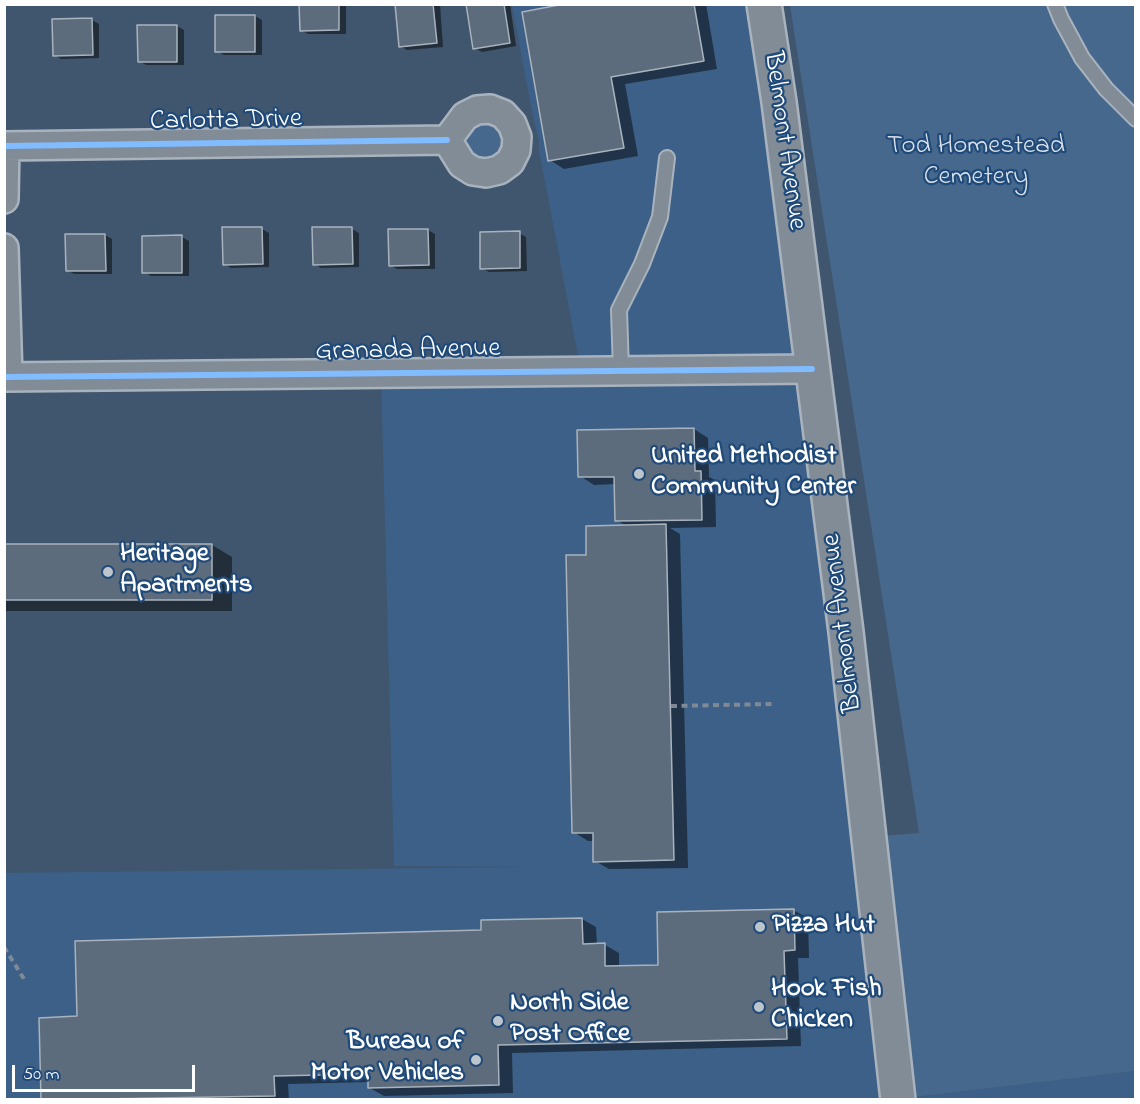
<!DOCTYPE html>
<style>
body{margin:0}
#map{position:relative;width:1140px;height:1104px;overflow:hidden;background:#40566e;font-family:"Indie Flower",sans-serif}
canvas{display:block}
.frame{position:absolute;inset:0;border:6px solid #fff;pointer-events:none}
.scale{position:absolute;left:12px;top:1065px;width:183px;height:27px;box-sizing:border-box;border:3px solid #fff;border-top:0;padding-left:8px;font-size:18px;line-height:21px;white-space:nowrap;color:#fff;-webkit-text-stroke:4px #1f4a7a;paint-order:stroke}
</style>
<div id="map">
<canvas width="1140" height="1104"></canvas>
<div class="frame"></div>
<div class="scale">50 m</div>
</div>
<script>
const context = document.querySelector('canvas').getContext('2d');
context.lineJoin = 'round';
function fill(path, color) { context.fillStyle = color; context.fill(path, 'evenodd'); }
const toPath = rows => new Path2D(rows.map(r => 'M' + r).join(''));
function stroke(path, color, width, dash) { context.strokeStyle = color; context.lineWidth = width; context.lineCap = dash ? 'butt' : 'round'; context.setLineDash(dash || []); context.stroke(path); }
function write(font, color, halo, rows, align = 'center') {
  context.font = font + ' "Indie Flower",sans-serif'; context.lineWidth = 4.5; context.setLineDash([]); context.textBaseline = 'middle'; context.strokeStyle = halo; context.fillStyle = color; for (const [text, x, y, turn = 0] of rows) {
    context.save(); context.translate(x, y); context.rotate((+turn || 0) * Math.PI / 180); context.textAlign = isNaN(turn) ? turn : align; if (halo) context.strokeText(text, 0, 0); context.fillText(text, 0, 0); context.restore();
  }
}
fill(toPath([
 [512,5,764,5,899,1099,1135,1071,1135,1099,5,1099,4,873,530,867,394,866,381,373,581,371,539,150,539,140,533,117]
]), '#3c6087');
fill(toPath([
 [790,5,1135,5,1135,1071,898,1099,869,837,919,833],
 [490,109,516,150,473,171,456,126]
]), '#47688d');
fill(toPath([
 [301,4,346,4,346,34,308,34,301,30],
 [396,4,440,4,443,47,407,50,400,46],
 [468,4,510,4,516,46,482,52,475,48],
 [573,4,706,4,717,69,625,84,638,156,564,169,550,160],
 [255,16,262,20,262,55,224,55,217,51],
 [92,20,99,24,99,58,61,59,54,55],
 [177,26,184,30,184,65,146,65,139,61],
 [262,229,269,233,269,267,231,268,224,264],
 [352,229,359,233,359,267,321,268,314,264],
 [428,230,435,234,435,269,397,269,390,265],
 [519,233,526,237,527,271,489,272,482,268],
 [105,235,112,239,112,274,74,274,67,270],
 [182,237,189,241,189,276,151,276,144,272],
 [694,429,708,438,709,477,715,480,716,527,670,528,680,534,688,868,609,869,595,861,594,841,588,841,574,832,588,556,627,526,616,520,615,484,594,485,580,476],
 [4,545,212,545,232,557,232,611,4,611],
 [793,910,808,918,809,958,798,958,801,1046,512,1053,513,1093,384,1096,370,1088,370,1082,288,1084,289,1100,43,1100,79,1018,482,932,582,919,596,927,597,945,605,945,619,953,619,968,660,967]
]), '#0007');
const building = toPath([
 [299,4,339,4,339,30,300,31,299,4],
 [395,4,433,4,437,43,399,47,395,4],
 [466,4,504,4,510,43,473,49,466,4],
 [564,4,694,4,704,61,611,77,624,148,548,161,522,12,564,4],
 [215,15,255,15,255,52,215,52,215,15],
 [92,18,93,55,53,56,52,19,92,18],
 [137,25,177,25,177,62,138,62,137,25],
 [222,227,262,227,263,264,223,265,222,227],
 [312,227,352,227,353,264,313,265,312,227],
 [388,229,428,229,429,265,389,266,388,229],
 [520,231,520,268,480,269,480,232,520,231],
 [65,234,105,234,106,271,66,271,65,234],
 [182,235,182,273,142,273,142,236,182,235],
 [694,428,695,471,701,471,702,520,615,521,614,477,578,477,577,430,694,428],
 [666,524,674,860,593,862,593,833,572,833,566,555,586,555,586,526,666,524],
 [4,544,212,544,212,600,4,600,4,544],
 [794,909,795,950,784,951,787,1039,498,1045,499,1085,368,1088,368,1074,274,1076,275,1096,41,1100,39,1018,77,1016,75,941,481,930,481,920,582,918,583,944,605,943,605,966,658,965,657,912,794,909]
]);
fill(building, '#5c6c7d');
stroke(building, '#a9b3be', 1.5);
const lane = toPath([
 [1055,4,1061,19,1082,58,1106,89,1136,119],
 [621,371,619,310,642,264,660,217,667,158]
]);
const street = toPath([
 [490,109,503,114,512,124,517,137,516,150,510,162,499,170,486,173,473,171,462,164,447,140,465,116,477,110,490,109],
 [4,146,447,140],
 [4,199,5,146],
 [4,248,8,377],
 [4,377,812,369]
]);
const secondary = toPath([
 [764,4,779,102,846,632,898,1100]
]);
stroke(lane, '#a9b3be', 18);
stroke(street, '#a9b3be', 32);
stroke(secondary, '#a9b3be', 38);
stroke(toPath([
 [671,706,772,704],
 [4,947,24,979]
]), '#808a96', 4, [6, 4.5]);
stroke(lane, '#818c97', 14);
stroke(street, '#818c97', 27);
stroke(secondary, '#818c97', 33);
stroke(toPath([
 [4,146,447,140],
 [4,377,812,369]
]), '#80bcff', 6);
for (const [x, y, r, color] of [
 [639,474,6,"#bcc4cc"],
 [108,572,6,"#bcc4cc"],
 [760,927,6,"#bcc4cc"],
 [759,1007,6,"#bcc4cc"],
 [498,1021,6,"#bcc4cc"],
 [476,1060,6,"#bcc4cc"]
]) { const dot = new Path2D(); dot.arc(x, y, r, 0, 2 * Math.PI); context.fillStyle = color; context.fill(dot); stroke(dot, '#1f4a7a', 2); }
write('27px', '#fff', '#1f4a7a', [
 ["Carlotta Drive",226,122,-1],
 ["Belmont Avenue",783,141,82],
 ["Granada Avenue",408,352,-1],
 ["Belmont Avenue",844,623,-97]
]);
write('27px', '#dae1e9', '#1f4a7a', [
 ["Tod Homestead",976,148],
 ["Cemetery",976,179]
]);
write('bold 27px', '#fff', '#1f4a7a', [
 ["United Methodist",651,458],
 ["Community Center",651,489],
 ["Heritage",120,556],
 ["Apartments",120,587],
 ["Pizza Hut",772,927],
 ["Hook Fish",771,991],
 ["Chicken",771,1022],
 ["North Side",510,1005],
 ["Post Office",510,1036],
 ["Bureau of",464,1044,"right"],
 ["Motor Vehicles",464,1075,"right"]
], 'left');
</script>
